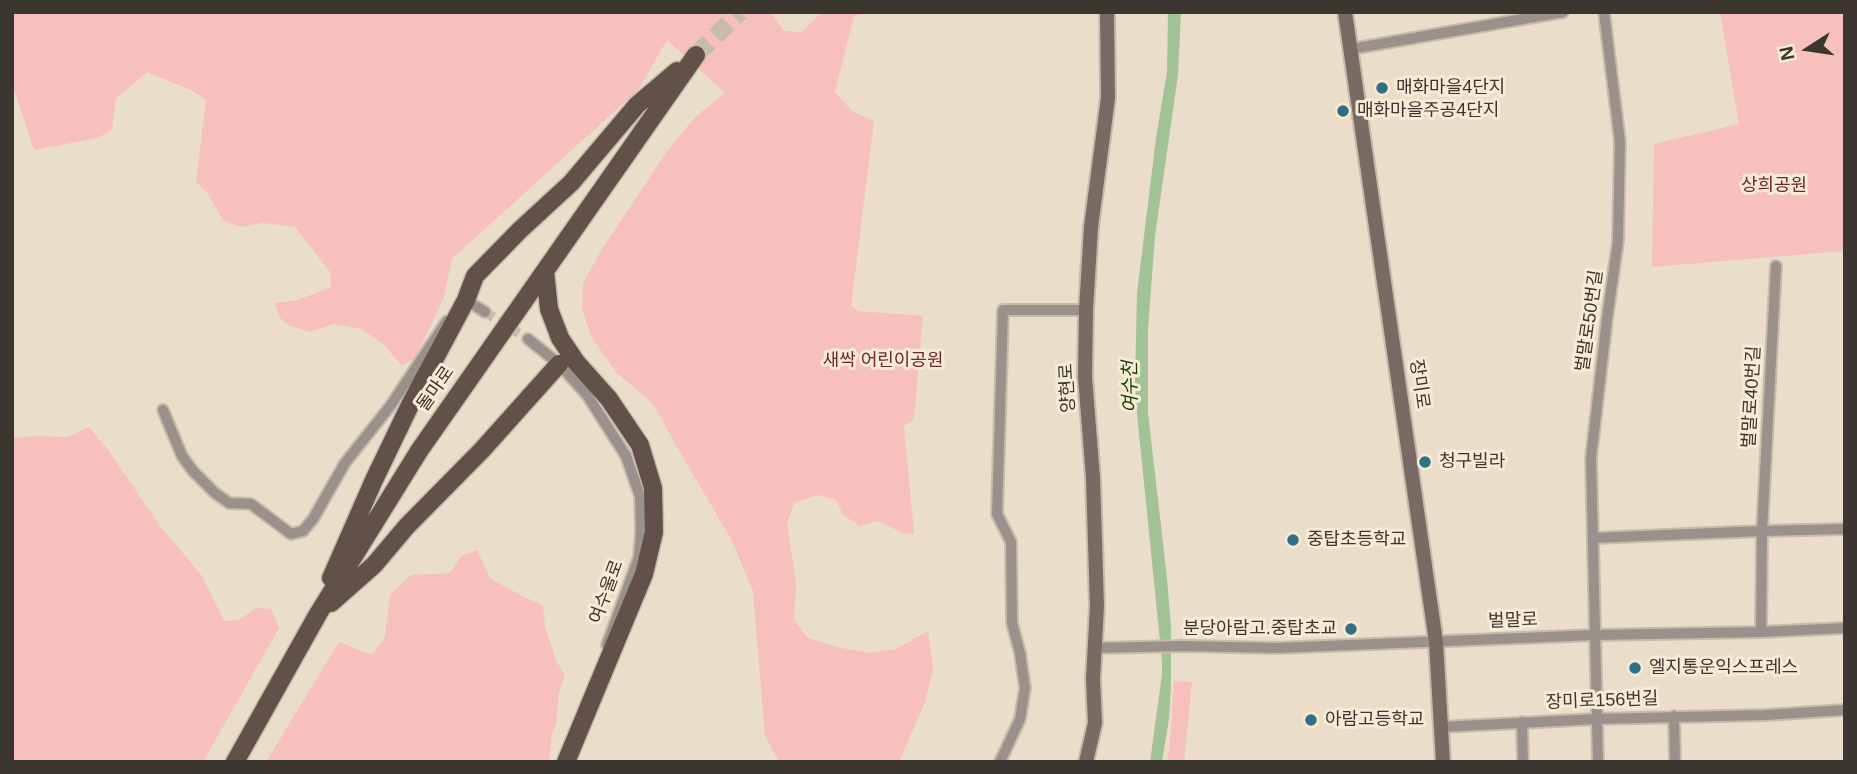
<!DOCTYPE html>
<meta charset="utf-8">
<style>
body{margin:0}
#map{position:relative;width:1857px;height:774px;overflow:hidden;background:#eadeca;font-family:Helvetica,sans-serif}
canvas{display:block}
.frame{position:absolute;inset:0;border:14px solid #3b362f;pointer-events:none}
.north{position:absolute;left:1773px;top:14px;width:70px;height:70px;-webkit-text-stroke:5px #f7ebd7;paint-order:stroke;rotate:258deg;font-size:19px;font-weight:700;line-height:28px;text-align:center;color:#3b362f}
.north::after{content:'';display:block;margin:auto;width:24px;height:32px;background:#3b362f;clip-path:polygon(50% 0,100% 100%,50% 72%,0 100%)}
</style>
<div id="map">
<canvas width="1857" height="774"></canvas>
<div class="frame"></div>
<div class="north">N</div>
</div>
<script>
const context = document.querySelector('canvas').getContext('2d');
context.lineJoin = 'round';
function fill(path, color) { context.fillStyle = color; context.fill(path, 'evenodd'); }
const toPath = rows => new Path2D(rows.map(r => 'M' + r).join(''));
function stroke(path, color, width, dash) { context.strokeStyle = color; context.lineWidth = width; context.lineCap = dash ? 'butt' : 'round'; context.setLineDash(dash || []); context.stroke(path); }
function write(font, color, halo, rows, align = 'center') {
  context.font = font + ' Helvetica,"Noto Sans KR",sans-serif'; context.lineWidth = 6; context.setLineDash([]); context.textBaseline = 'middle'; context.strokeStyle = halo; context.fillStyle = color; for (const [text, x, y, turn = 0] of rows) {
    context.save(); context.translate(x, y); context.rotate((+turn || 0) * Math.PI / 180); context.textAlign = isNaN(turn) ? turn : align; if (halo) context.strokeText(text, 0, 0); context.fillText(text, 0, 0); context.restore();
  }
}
fill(toPath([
 [12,12,771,12,784,31,802,32,822,12,877,12,854,16,835,92,852,111,874,121,851,306,858,311,923,316,914,419,904,426,914,534,903,533,878,521,860,526,843,515,836,500,817,495,794,503,787,523,796,583,794,620,808,638,836,647,870,653,896,649,928,631,933,669,925,702,899,762,779,762,765,736,753,591,731,539,674,442,654,405,616,372,592,338,582,310,583,283,602,249,628,210,665,154,695,117,725,93,667,40,638,90,452,259,444,297,432,323,415,358,402,366,383,344,361,329,334,324,310,332,290,326,280,318,275,303,298,300,331,287,330,272,295,227,263,223,240,227,223,220,208,194,196,182,206,100,191,90,147,72,116,99,112,129,98,138,34,150,15,92,12,91],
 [1720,12,1844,12,1845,251,1652,267,1654,144,1739,124],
 [89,427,109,451,160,526,202,576,224,621,239,620,256,608,271,609,279,628,203,762,12,762,12,438,36,436,68,437],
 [477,550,490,578,522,596,543,605,545,627,557,662,565,675,559,692,556,725,552,734,549,762,266,762,339,642,372,655,385,637,390,595,411,575,450,573,461,556],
 [1174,681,1192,682,1184,762,1167,762,1170,742]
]), '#f7c0bd');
fill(toPath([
 [1168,12,1181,12,1178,75,1155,236,1148,329,1148,413,1167,578,1171,627,1171,687,1169,719,1162,762,1150,762,1162,674,1162,661,1137,414,1135,382,1137,293,1156,138,1167,72]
]), '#a2c396');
stroke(toPath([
 [485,312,528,339]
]), '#c7bcab', 10, [10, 5]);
stroke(toPath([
 [696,55,740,12]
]), '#c7bcab', 18, [18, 9]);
const street = toPath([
 [1351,49,1563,12],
 [462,304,466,300,485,312],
 [528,339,559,364,587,395,626,456,640,496,641,531,639,557,607,645],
 [163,410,182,456,193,471,215,493,229,503,251,504,291,534,303,531,313,519,345,463,391,405,447,321],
 [1593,538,1762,531,1845,529],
 [1761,632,1762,531,1776,266],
 [1095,648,1183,646,1277,648,1595,635,1761,632,1845,628],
 [1674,716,1675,762],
 [1522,722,1523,762],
 [1441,727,1597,719,1765,715,1845,710],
 [1000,762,1020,719,1025,688,1020,653,1012,623,1011,542,997,514,1003,310,1086,310],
 [1598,762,1591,458,1607,319,1618,241,1620,142,1604,12]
]);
const secondary = toPath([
 [1345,12,1436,642,1443,762],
 [1086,762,1095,723,1093,679,1097,606,1093,478,1085,377,1086,310,1091,227,1108,98,1107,12]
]);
const primary = toPath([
 [545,271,549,309,560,338,576,362,609,399,640,445,653,488,654,532,644,574,566,762],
 [331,578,374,480,411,403,466,300,475,276,520,230,571,183,637,105,677,71],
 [331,603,374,565,407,526,482,450,559,364],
 [235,762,318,614,419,451,696,55]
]);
stroke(street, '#c7bcab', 14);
stroke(secondary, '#c7bcab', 18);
stroke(primary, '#c7bcab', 21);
stroke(street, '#9a918c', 10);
stroke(secondary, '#796b64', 14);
stroke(primary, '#615148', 18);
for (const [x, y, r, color] of [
 [1382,88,7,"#316f85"],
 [1343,111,7,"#316f85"],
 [1425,462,7,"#316f85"],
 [1293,540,7,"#316f85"],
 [1351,629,7,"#316f85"],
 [1635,668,7,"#316f85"],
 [1311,720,7,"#316f85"]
]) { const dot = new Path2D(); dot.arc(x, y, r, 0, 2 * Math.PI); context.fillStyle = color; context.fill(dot); stroke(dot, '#f7ebd7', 2.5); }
write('18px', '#3b362f', '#f7ebd7', [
 ["매화마을4단지",1396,88],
 ["매화마을주공4단지",1357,111],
 ["청구빌라",1439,462],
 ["중탑초등학교",1307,540],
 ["분당아람고.중탑초교",1337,629,"right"],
 ["엘지통운익스프레스",1649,668],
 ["아람고등학교",1325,720]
], 'left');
write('18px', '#6f2729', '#f7ebd7', [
 ["상희공원",1774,186],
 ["새싹 어린이공원",883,361]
]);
write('18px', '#3b362f', '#f7ebd7', [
 ["벌말로50번길",1590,321,-82],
 ["장미로",1419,384,82],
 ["양현로",1068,388,-93],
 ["돌마로",436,389,-55],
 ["벌말로40번길",1752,397,-87],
 ["여수울로",607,592,-70],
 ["벌말로",1513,621,-2],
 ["장미로156번길",1602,701,-2]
]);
write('italic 19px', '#1a4402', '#f7ebd7', [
 ["여수천",1131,387,-91]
]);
</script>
